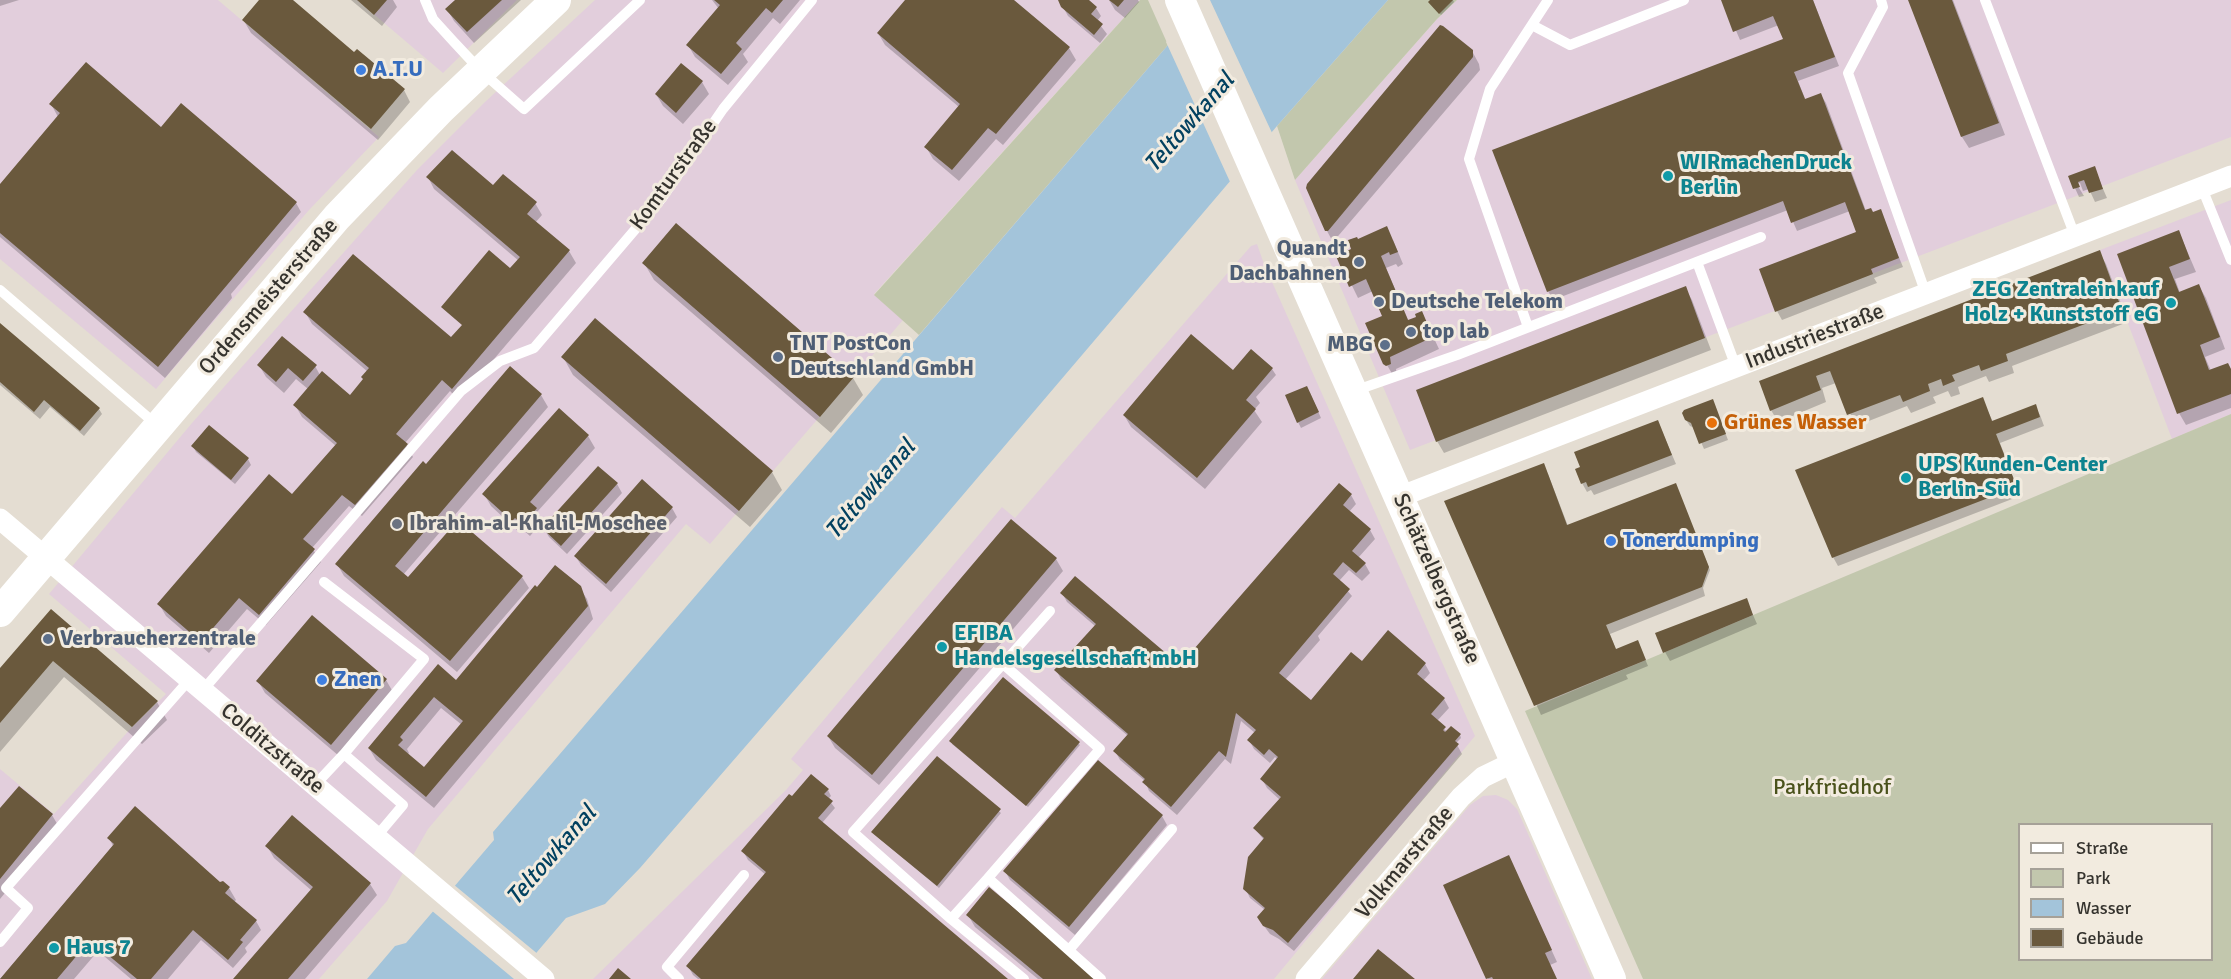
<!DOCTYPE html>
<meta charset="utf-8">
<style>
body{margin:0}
#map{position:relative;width:2231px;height:979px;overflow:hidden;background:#e4ddd2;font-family:Signika,sans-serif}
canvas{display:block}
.legend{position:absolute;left:2018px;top:823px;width:195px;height:138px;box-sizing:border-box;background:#f2ebdf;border:2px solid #a6a198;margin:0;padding:8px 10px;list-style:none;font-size:18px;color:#35332e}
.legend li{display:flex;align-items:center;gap:12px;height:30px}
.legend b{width:30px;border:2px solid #a6a198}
</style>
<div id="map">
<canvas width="2231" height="979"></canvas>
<ul class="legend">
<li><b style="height:8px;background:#fff"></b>Straße</li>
<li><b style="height:16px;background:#c2c7ad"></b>Park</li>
<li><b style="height:16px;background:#a3c4da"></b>Wasser</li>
<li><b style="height:16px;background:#6a593d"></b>Gebäude</li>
</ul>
</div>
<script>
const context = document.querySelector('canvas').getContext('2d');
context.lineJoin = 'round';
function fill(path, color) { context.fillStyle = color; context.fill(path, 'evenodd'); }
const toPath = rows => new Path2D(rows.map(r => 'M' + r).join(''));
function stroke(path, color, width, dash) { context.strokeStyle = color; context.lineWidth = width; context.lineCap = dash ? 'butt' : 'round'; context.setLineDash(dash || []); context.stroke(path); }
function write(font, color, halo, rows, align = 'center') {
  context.font = font + ' Signika,sans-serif'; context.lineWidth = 6; context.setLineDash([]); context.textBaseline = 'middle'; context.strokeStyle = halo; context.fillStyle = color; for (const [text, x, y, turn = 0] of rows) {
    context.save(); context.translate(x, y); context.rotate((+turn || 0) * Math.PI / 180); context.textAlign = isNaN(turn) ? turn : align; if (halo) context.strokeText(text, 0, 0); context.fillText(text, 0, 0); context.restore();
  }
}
fill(toPath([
 [0,0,218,0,379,137,309,210,156,389,0,259],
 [357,0,517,0,443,73],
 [595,0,1140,0,874,294,903,320,710,544,686,524,428,829,387,901,319,979,0,979,0,769,54,814,132,727,166,694,49,594,192,423,417,170,485,102],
 [1457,0,2231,0,2231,137,1410,450,1295,180,1437,19],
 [2231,200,2231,414,2172,439,2100,250],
 [1257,244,1264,264,1475,736,1274,979,593,979,786,790,803,770,791,759,1002,507,1015,518,1251,246],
 [1496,795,1508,800,1517,809,1592,979,1322,979,1470,805,1483,796]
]), '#e2cedc');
fill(toPath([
 [1140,0,1148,0,1168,45,919,335,874,295],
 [1388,0,1457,0,1437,19,1295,180,1277,126],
 [2231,414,2231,979,1643,979,1525,711],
 [2020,824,2212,824,2212,960,2020,960]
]), '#c2c7ad');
fill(toPath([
 [1210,0,1388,0,1277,126,922,543,640,868,605,904,566,918,514,979,367,979,395,946,406,943,494,840,493,832,1168,45]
]), '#a3c4da');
fill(toPath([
 [1206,0,1210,0,1273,135,1231,184,1166,42],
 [453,884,539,955,518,979,514,979,431,910]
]), '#e4ddd2');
fill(toPath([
 [0,0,19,0,0,6],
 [261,0,290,0,354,54,404,90,410,102,378,140,251,33,244,21],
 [351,0,393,0,397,7,382,26],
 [457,0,521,0,474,43,454,21,447,9],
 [712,0,800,0,780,24,773,18,743,54,748,62,728,85,695,57,688,45,719,9],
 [907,0,1012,0,1069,48,1076,60,1003,145,996,139,959,181,933,159,926,147,959,107,885,45,878,33],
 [1059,0,1087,0,1096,8,1101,16,1097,21,1107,34,1100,43,1068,16],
 [1109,0,1138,0,1139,2,1125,18,1115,10],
 [1432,0,1453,0,1454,2,1441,15,1431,4],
 [1723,0,1813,0,1839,66,1798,81,1806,101,1821,95,1826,103,1866,211,1873,214,1880,211,1903,267,1874,278,1877,283,1782,320,1777,311,1858,232,1850,211,1797,231,1788,210,1553,300,1548,291,1785,39,1779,25,1740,40],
 [1910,0,1953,0,2005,135,1969,148,1962,137],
 [1472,51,1479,64,1480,70,1333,242,1327,231],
 [702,82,709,94,683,124,663,106,656,94],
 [51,104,162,129,296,203,301,212,231,294,232,298,165,378,0,237,0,186,58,117],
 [2094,168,2107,198,2095,202,2089,189,2083,191,2080,183,2076,183,2084,196,2079,197,2070,177],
 [428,177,493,187,535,203,542,215,535,223,569,251,576,263,459,400,450,391,405,443,413,457,362,516,349,506,312,548,321,562,266,625,247,609,209,653,166,616,159,604,292,496,336,446,302,417,295,405,308,389,296,379,284,393,266,377,259,365,315,366,320,375,350,397,365,380,368,372,312,324,305,312,451,339,509,269,519,261,434,189],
 [677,225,853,378,863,395,831,433,654,280,644,263],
 [2179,232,2196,272,2175,279,2180,293,2199,286,2206,298,2225,349,2205,357,2211,371,2231,370,2231,408,2186,425,2179,413,2119,255],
 [1393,240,1403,264,1398,267,1396,264,1386,268,1409,322,1418,318,1422,313,1439,349,1396,369,1397,376,1394,377,1387,365,1384,316,1373,291,1358,298,1338,257,1353,250,1358,241],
 [2099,252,2106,264,2128,322,2012,366,2014,373,1989,382,1986,376,1958,387,1960,394,1951,397,1948,391,1933,397,1936,403,1911,413,1907,406,1856,426,1836,383,1822,388,1826,402,1778,422,1771,410,1761,382],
 [1685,288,1692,300,1711,350,1444,453,1437,441],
 [595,320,772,472,782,490,750,527,573,375,563,357],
 [0,324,99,409,102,414,84,436,50,407,40,419,0,385],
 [1251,351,1272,369,1276,375,1256,397,1260,403,1254,410,1262,422,1205,489,1131,427,1124,415,1233,372],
 [1310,393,1321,418,1301,428,1298,422],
 [541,395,548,407,403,575,408,580,522,577,529,588,457,672,344,576,337,564,426,466],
 [1982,399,1993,422,2035,406,2040,415,2044,426,2000,443,2020,496,1838,566,1833,557],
 [1715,406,1728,440,1704,449,1695,428,1690,426,1686,420],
 [560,410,588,436,595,448,537,512,543,521,530,536,522,529,519,532,491,506,484,494],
 [1658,422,1676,464,1594,495,1591,490,1587,492,1582,483],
 [193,446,248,459,251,465,235,484,196,452],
 [1548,474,1568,526,1676,487,1710,570,1703,588,1705,596,1610,634,1616,650,1640,647,1648,666,1626,675,1628,679,1541,715,1446,502],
 [617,484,622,493,567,554,549,537,544,529],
 [1351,495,1356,504,1349,512,1370,530,1375,539,1358,558,1365,564,1370,573,1362,581,1349,570,1339,581,1352,596,1318,636,1320,640,1285,680,1312,702,1362,663,1425,664,1430,673,1423,681,1444,699,1449,708,1437,721,1447,732,1460,735,1461,738,1456,743,1462,754,1294,951,1279,939,1270,934,1264,926,1265,910,1250,898,1245,888,1264,840,1255,829,1280,800,1267,788,1262,779,1278,760,1275,757,1270,763,1254,749,1249,740,1255,733,1241,721,1231,764,1225,759,1177,815,1149,791,1145,781,1120,760,1115,751,1128,736,1061,679,1056,670,1095,626,1067,602,1062,593,1180,667],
 [672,508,677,517,611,592,581,565,576,557],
 [1056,559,1063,571,879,785,835,748,828,736],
 [579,587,587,599,593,619,434,808,376,760,369,748,438,667,456,682],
 [441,708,462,725,424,769,407,755,409,753,407,749],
 [1746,599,1757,624,1670,661,1665,652],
 [51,611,157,702,167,720,142,744,64,677,0,752,0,670],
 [1003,679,1080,745,1028,807,952,744],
 [386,680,393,692,339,756,265,693,258,681],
 [938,758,1001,813,939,888,874,834],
 [1098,762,1162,816,1167,825,1075,935,1010,880,1005,871],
 [19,788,52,815,59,827,0,899,0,811],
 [828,790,831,796,828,799,835,808,822,823,1006,979,698,979,693,975,688,966,766,875,748,860,743,851,797,802],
 [109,838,229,888,236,900,234,902,256,921,261,930,245,948,247,952,233,968,201,940,168,979,131,979,98,951,74,979,0,979,113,846],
 [267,846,370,884,377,895,305,979,235,979,311,890,274,858],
 [1509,857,1557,962,1550,965,1556,979,1488,979,1445,886],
 [968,915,1097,979,1038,979,975,927]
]), '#0003');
fill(toPath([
 [259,0,293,0,354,52,357,49,405,89,371,129,242,20],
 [357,0,387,0,374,15],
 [455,0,502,0,467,32,445,9],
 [714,0,783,0,772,13,766,8,736,43,742,49,721,74,686,45,720,5],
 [905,0,1014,0,1070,47,996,134,988,128,952,170,924,147,960,104,877,33],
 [1058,0,1089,0,1097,7,1091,14,1103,24,1094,35,1061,7],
 [1109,0,1124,0,1118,7],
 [1430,0,1453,0,1439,14,1428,2],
 [1721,0,1813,0,1835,57,1794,72,1805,99,1821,93,1865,210,1871,208,1873,212,1881,209,1899,258,1871,269,1873,274,1775,312,1759,269,1856,232,1845,202,1791,223,1783,201,1547,292,1492,150,1783,39,1773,16,1733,32],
 [1908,0,1952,0,1999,123,1961,137],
 [1440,25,1443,26,1473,50,1473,57,1328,231,1325,231,1306,188,1307,184],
 [86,62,161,127,181,103,297,202,158,367,0,233,0,184,60,113,49,104],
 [681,63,703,81,676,113,655,94],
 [452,150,493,185,503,174,537,202,527,214,570,250,452,389,442,380,396,434,408,444,355,505,342,495,303,539,315,549,259,615,239,598,201,642,157,604,269,474,292,494,337,443,293,405,322,371,350,395,363,379,361,377,369,368,303,312,353,254,451,337,462,325,441,307,489,250,510,268,520,257,426,177],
 [2095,166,2103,189,2089,193,2084,180,2078,182,2080,187,2073,189,2068,176],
 [676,223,854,377,820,417,642,263],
 [1387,226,1398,252,1390,255,1389,252,1381,256,1408,320,1416,317,1415,314,1422,311,1433,337,1390,357,1391,364,1386,366,1383,364,1365,323,1382,316,1366,279,1349,287,1336,256,1351,249,1348,240,1357,237,1358,239],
 [2179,230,2190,259,2169,267,2179,292,2199,284,2220,337,2200,345,2209,370,2228,363,2231,369,2231,394,2177,414,2117,254],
 [2100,250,2122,310,2006,354,2008,361,1981,371,1979,365,1952,375,1955,381,1943,386,1941,379,1928,384,1930,391,1903,402,1900,395,1847,415,1830,371,1816,376,1821,390,1770,411,1759,381],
 [1686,286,1705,338,1436,442,1416,390],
 [595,318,773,471,739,511,561,357],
 [0,323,100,408,80,431,44,400,34,412,0,382],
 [1191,334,1233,370,1251,349,1273,368,1246,400,1256,409,1197,478,1123,415],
 [282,336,317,365,303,381,288,368,276,382,257,365],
 [510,366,542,394,395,566,408,577,458,520,523,576,450,661,335,564,423,461,426,464],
 [1307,386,1319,412,1297,423,1285,395],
 [1983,397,1992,421,2036,404,2040,417,1996,434,2017,487,1832,558,1795,470],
 [1713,399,1726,434,1699,444,1691,423,1685,420,1682,413,1684,410],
 [559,408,589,435,530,502,537,508,523,525,515,518,512,521,482,494],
 [1658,420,1672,455,1588,487,1586,482,1581,484,1575,469,1580,467,1574,452],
 [209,425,249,458,231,480,191,446],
 [1544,463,1567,525,1676,483,1709,567,1702,587,1606,625,1616,649,1638,640,1646,660,1534,706,1444,501],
 [598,466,618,483,561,546,542,528],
 [642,479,673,507,606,584,574,556],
 [1339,483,1352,494,1343,505,1371,529,1352,551,1366,563,1356,573,1343,562,1333,574,1350,589,1279,673,1311,700,1351,652,1362,661,1388,630,1426,663,1417,674,1445,698,1431,714,1446,727,1443,730,1445,732,1451,726,1461,734,1455,741,1459,744,1288,943,1273,930,1263,926,1257,917,1265,908,1243,889,1248,857,1264,838,1253,828,1281,797,1260,779,1278,757,1269,749,1264,755,1247,740,1256,730,1236,713,1226,757,1219,751,1171,807,1142,782,1145,779,1113,751,1128,734,1054,670,1096,624,1060,593,1075,576,1180,665],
 [1011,519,1057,558,872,775,827,736],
 [555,565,581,586,588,606,426,797,368,748,438,664,456,680,535,585,537,587],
 [434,697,463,721,424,767,398,745,403,740,400,737],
 [1747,598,1753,615,1663,653,1655,633],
 [51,609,158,701,132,727,53,661,0,723,0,668],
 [312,615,387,679,331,745,256,681],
 [1003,677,1080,742,1026,806,949,741],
 [937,756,1001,809,937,886,871,832],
 [1098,760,1163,815,1069,927,1003,871],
 [811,774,829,789,824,794,833,801,818,818,1008,979,701,979,686,966,766,872,741,851,789,794,792,796],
 [19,786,53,814,0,879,0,808],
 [135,806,220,882,223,881,230,887,225,893,257,920,240,940,243,942,228,960,193,930,151,979,137,979,90,940,57,979,0,979,114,844,107,838],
 [292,815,371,883,288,979,233,979,313,887,265,846],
 [1509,855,1552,950,1545,953,1557,979,1493,979,1492,977,1486,979,1443,885],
 [989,887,1099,979,1043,979,966,915],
 [1378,949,1415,979,1353,979],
 [618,968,631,979,609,979]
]), '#6a593d');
stroke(toPath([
 [425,0,433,19,453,41,481,71,524,109,640,0],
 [1881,0,1883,7,1848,73,1926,294],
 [1985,0,2075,236],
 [1532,25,1570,45,1684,0],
 [2202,188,2231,260],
 [1697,262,1736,367],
 [0,290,158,426],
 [1528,327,1469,159,1490,89,1548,0],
 [1354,391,1457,355,1761,237],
 [324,582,424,659,344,754],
 [1050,611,853,832,951,919,988,878,1101,979],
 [203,690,461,391,500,361,534,348,662,198,723,109,812,0],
 [315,785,344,754,403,805,376,837],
 [988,878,1100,749,1003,664],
 [951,919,1024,979],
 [0,942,28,908,6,888,190,679],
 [1069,950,1172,829],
 [679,979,667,967,744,875]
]), '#fff', 10);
stroke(toPath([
 [1399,497,2231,176],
 [0,519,544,979],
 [1306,979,1461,797,1483,777,1516,761]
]), '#fff', 21);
stroke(toPath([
 [1180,0,1611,979],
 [0,612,337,217,441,109,556,0]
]), '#fff', 30);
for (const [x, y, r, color] of [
 [361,70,6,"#3f7fe0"],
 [1668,176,6,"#0f9aa8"],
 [1359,262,6,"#5c6f8a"],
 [1379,302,6,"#5c6f8a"],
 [2171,303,6,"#0f9aa8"],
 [1411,332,6,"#5c6f8a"],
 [1385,345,6,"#5c6f8a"],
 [778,357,6,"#5c6f8a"],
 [1712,423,6,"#e8710a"],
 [1906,478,6,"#0f9aa8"],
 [397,524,6,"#6b7280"],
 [1611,541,6,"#3f7fe0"],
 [48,639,6,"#5c6f8a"],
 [942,647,6,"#0f9aa8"],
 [322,680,6,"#3f7fe0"],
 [54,948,6,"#0f9aa8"]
]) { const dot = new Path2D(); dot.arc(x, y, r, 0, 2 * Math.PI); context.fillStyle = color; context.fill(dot); stroke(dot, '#f2ebdf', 2); }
write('bold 22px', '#366cbe', '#f2ebdf', [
 ["A.T.U",373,70],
 ["Tonerdumping",1623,541],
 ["Znen",334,680]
], 'left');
write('bold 22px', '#0d838f', '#f2ebdf', [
 ["WIRmachenDruck",1680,163],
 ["Berlin",1680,188],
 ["ZEG Zentraleinkauf",2159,290,"right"],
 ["Holz + Kunststoff eG",2159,315,"right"],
 ["UPS Kunden-Center",1918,465],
 ["Berlin-Süd",1918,490],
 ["EFIBA",954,634],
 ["Handelsgesellschaft mbH",954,659],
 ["Haus 7",66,948]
], 'left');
write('22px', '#35332e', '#f2ebdf', [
 ["Komturstraße",674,175,-54],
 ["Ordensmeisterstraße",269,297,-49],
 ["Industriestraße",1815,337,-21],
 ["Schätzelbergstraße",1436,579,66],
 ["Colditzstraße",272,749,40],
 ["Volkmarstraße",1405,863,-50]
]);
write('bold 22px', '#4e5e75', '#f2ebdf', [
 ["Quandt",1347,249,"right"],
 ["Dachbahnen",1347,274,"right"],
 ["Deutsche Telekom",1391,302],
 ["top lab",1423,332],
 ["TNT PostCon",790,344],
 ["Deutschland GmbH",790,369],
 ["MBG",1373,345,"right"],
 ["Verbraucherzentrale",60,639]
], 'left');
write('bold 22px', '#c56008', '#f2ebdf', [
 ["Grünes Wasser",1724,423]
], 'left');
write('bold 22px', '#5b616d', '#f2ebdf', [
 ["Ibrahim-al-Khalil-Moschee",409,524]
], 'left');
write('22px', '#4a521b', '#f2ebdf', [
 ["Parkfriedhof",1832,788]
]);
write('italic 24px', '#024160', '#f2ebdf', [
 ["Teltowkanal",1190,123,-49],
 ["Teltowkanal",871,490,-49],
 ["Teltowkanal",552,856,-49]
]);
</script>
